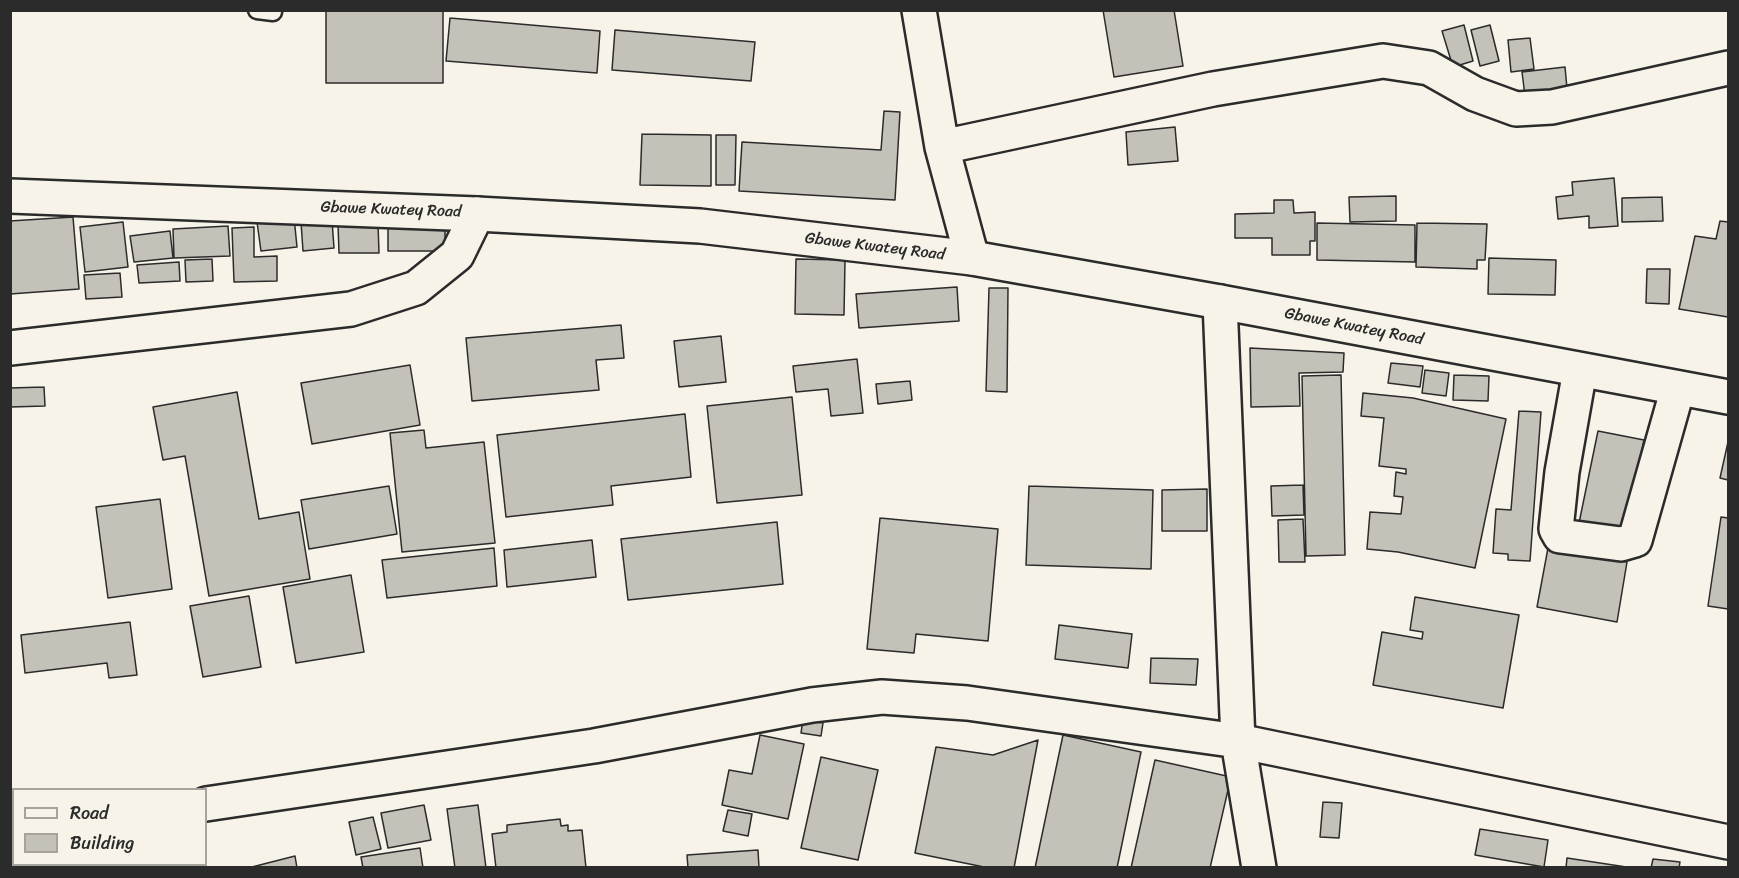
<!DOCTYPE html>
<style>
body{margin:0}
#map{position:relative;width:1739px;height:878px;overflow:hidden;background:#f7f3e8;font-family:Sriracha,sans-serif}
canvas{display:block}
.frame{position:absolute;inset:0;border:12px solid #2b2b2b;pointer-events:none}
.legend{position:absolute;left:12px;top:788px;width:195px;height:78px;box-sizing:border-box;background:#f7f3e8;border:2px solid #a5a39c;margin:0;padding:8px 10px;list-style:none;font-size:18px;color:#2b2b2b}
.legend li{display:flex;align-items:center;gap:12px;height:30px}
.legend b{width:30px;border:2px solid #a5a39c}
</style>
<div id="map">
<canvas width="1739" height="878"></canvas>
<div class="frame"></div>
<ul class="legend">
<li><b style="height:8px;background:#f7f3e8"></b>Road</li>
<li><b style="height:16px;background:#c4c1b9"></b>Building</li>
</ul>
</div>
<script>
const context = document.querySelector('canvas').getContext('2d');
context.lineJoin = 'round';
function fill(path, color) { context.fillStyle = color; context.fill(path, 'evenodd'); }
const toPath = rows => new Path2D(rows.map(r => 'M' + r).join(''));
function stroke(path, color, width, dash) { context.strokeStyle = color; context.lineWidth = width; context.lineCap = dash ? 'butt' : 'round'; context.setLineDash(dash || []); context.stroke(path); }
function write(font, color, halo, rows, align = 'center') {
  context.font = font + ' Sriracha,sans-serif'; context.lineWidth = 4.5; context.setLineDash([]); context.textBaseline = 'middle'; context.strokeStyle = halo; context.fillStyle = color; for (const [text, x, y, turn = 0] of rows) {
    context.save(); context.translate(x, y); context.rotate((+turn || 0) * Math.PI / 180); context.textAlign = isNaN(turn) ? turn : align; if (halo) context.strokeText(text, 0, 0); context.fillText(text, 0, 0); context.restore();
  }
}
const building = toPath([
 [326,10,443,10,443,83,326,83,326,10],
 [1103,10,1174,10,1183,66,1114,77,1103,10],
 [450,18,600,31,597,73,446,61,450,18],
 [1464,25,1473,61,1453,67,1442,31,1464,25],
 [1490,25,1499,61,1480,66,1471,30,1490,25],
 [615,30,755,42,751,81,612,70,615,30],
 [1530,38,1534,69,1511,72,1508,40,1530,38],
 [1565,67,1568,99,1526,104,1522,72,1565,67],
 [884,111,900,112,895,200,739,191,742,142,881,150,884,111],
 [1175,127,1178,161,1128,165,1126,132,1175,127],
 [642,134,711,135,711,186,640,185,642,134],
 [716,135,736,135,735,185,716,185,716,135],
 [1614,178,1618,226,1589,228,1589,216,1558,219,1556,197,1573,195,1572,182,1614,178],
 [1396,196,1396,221,1350,222,1349,197,1396,196],
 [1662,197,1663,221,1622,222,1622,198,1662,197],
 [1274,200,1293,200,1294,213,1315,212,1315,241,1310,241,1310,255,1272,255,1272,238,1235,238,1235,214,1274,213,1274,200],
 [73,217,79,289,10,294,10,221,73,217],
 [294,217,297,247,261,251,257,222,294,217],
 [332,220,334,248,303,251,301,222,332,220],
 [1720,221,1728,222,1728,317,1679,309,1695,236,1716,239,1720,221],
 [123,222,128,267,85,272,80,227,123,222],
 [378,223,379,253,339,253,338,224,378,223],
 [1317,223,1415,225,1415,262,1317,260,1317,223],
 [1417,223,1487,224,1485,260,1477,260,1477,269,1416,267,1417,223],
 [388,225,445,225,445,251,388,251,388,225],
 [228,226,230,256,174,258,173,229,228,226],
 [254,227,254,257,277,256,277,281,234,282,232,228,254,227],
 [170,231,173,258,134,262,130,236,170,231],
 [1489,258,1556,260,1555,295,1488,294,1489,258],
 [212,259,213,281,186,282,185,260,212,259],
 [796,259,845,260,844,315,795,314,796,259],
 [179,262,180,281,139,283,137,265,179,262],
 [1647,269,1670,269,1669,304,1646,303,1647,269],
 [120,273,122,297,86,299,84,275,120,273],
 [957,287,959,321,859,328,856,294,957,287],
 [989,288,1008,288,1007,392,986,391,989,288],
 [621,325,624,358,596,360,599,390,472,401,466,338,621,325],
 [721,336,726,382,679,387,674,341,721,336],
 [1250,348,1344,353,1343,372,1299,373,1300,406,1251,407,1250,348],
 [857,359,863,413,831,416,828,389,796,392,793,366,857,359],
 [1391,363,1423,366,1420,387,1388,383,1391,363],
 [410,365,420,425,312,444,301,383,410,365],
 [1425,370,1449,373,1446,396,1422,393,1425,370],
 [1341,375,1345,555,1306,556,1302,376,1341,375],
 [1454,375,1489,376,1488,401,1453,400,1454,375],
 [910,381,912,400,878,404,876,384,910,381],
 [44,387,45,406,10,407,10,388,44,387],
 [237,392,259,519,299,512,310,579,209,596,185,456,163,460,153,407,237,392],
 [1363,393,1413,398,1506,419,1475,568,1398,552,1367,549,1370,512,1401,514,1403,497,1394,496,1396,472,1406,474,1406,469,1379,466,1384,418,1361,416,1363,393],
 [792,397,802,495,717,503,707,406,792,397],
 [1519,411,1541,412,1530,561,1508,560,1508,554,1493,553,1496,509,1511,510,1519,411],
 [685,414,691,477,611,486,613,505,506,517,497,435,685,414],
 [424,430,426,448,484,442,495,543,402,552,390,433,424,430],
 [1598,431,1644,440,1626,532,1579,523,1598,431],
 [1728,442,1728,480,1720,478,1728,442],
 [1303,485,1304,515,1272,516,1271,486,1303,485],
 [389,486,397,534,309,549,301,500,389,486],
 [1029,486,1153,490,1151,569,1026,565,1029,486],
 [1207,489,1207,531,1162,531,1162,490,1207,489],
 [160,499,172,589,108,598,96,507,160,499],
 [1721,517,1728,518,1728,609,1708,606,1721,517],
 [880,518,998,529,988,641,916,634,914,653,867,649,880,518],
 [1303,519,1305,562,1279,562,1278,520,1303,519],
 [777,522,783,584,628,600,621,539,777,522],
 [592,540,596,577,507,587,504,550,592,540],
 [494,548,497,586,387,598,382,560,494,548],
 [1548,548,1627,562,1617,622,1537,607,1548,548],
 [351,575,364,652,296,663,283,587,351,575],
 [249,596,261,667,203,677,190,606,249,596],
 [1415,597,1519,615,1503,708,1373,685,1382,632,1422,639,1423,632,1410,630,1415,597],
 [130,622,137,675,109,678,107,663,25,673,21,635,130,622],
 [1059,625,1132,634,1128,668,1055,659,1059,625],
 [1151,658,1198,659,1196,685,1150,683,1151,658],
 [803,719,823,723,821,736,801,733,803,719],
 [760,735,804,744,788,819,722,805,729,770,752,774,760,735],
 [1063,735,1141,752,1117,868,1035,868,1063,735],
 [1038,740,1014,868,989,868,915,853,936,747,993,755,1038,740],
 [821,757,878,770,858,860,801,848,821,757],
 [1155,760,1231,777,1210,868,1131,868,1155,760],
 [1323,802,1342,803,1339,838,1320,837,1323,802],
 [424,805,431,840,388,848,381,813,424,805],
 [478,805,486,868,455,868,447,809,478,805],
 [728,810,752,814,748,836,723,831,728,810],
 [373,817,381,849,356,855,349,822,373,817],
 [560,819,561,826,568,825,568,831,582,830,586,868,496,868,492,834,507,832,507,825,560,819],
 [1480,829,1548,840,1544,867,1475,855,1480,829],
 [420,848,423,868,363,868,361,857,420,848],
 [758,850,759,868,688,868,687,855,758,850],
 [295,856,297,868,248,868,295,856],
 [1567,858,1633,868,1566,868,1567,858],
 [1653,859,1680,862,1679,868,1651,868,1653,859],
 [42,864,59,864,60,868,37,868,37,866,42,864],
 [62,864,87,864,88,868,63,868,62,864]
]);
fill(building, '#c4c1b9');
stroke(building, '#2b2b2b', 1.5);
const lane = toPath([
 [257,10,273,12]
]);
const street = toPath([
 [919,10,942,147,972,258],
 [942,147,1213,89,1383,61,1429,68,1475,94,1516,109,1552,107,1728,68],
 [1220,302,1238,741,1259,868],
 [10,348,351,309,416,288,457,255,477,214],
 [1580,370,1562,472,1556,529,1560,536,1621,544,1635,540,1678,388],
 [206,804,594,746,812,705,882,697,967,703,1238,741,1728,842],
 [10,831,14,830]
]);
const secondary = toPath([
 [10,196,477,214,700,226,972,258,1220,302,1728,397]
]);
stroke(lane, '#2b2b2b', 21);
stroke(street, '#2b2b2b', 38);
stroke(secondary, '#2b2b2b', 38);
stroke(lane, '#f7f3e8', 16);
stroke(street, '#f7f3e8', 33);
stroke(secondary, '#f7f3e8', 33);
write('16px', '#2b2b2b', '#f7f3e8', [
 ["Gbawe Kwatey Road",391,210,2],
 ["Gbawe Kwatey Road",875,247,7],
 ["Gbawe Kwatey Road",1354,327,11]
]);
</script>
